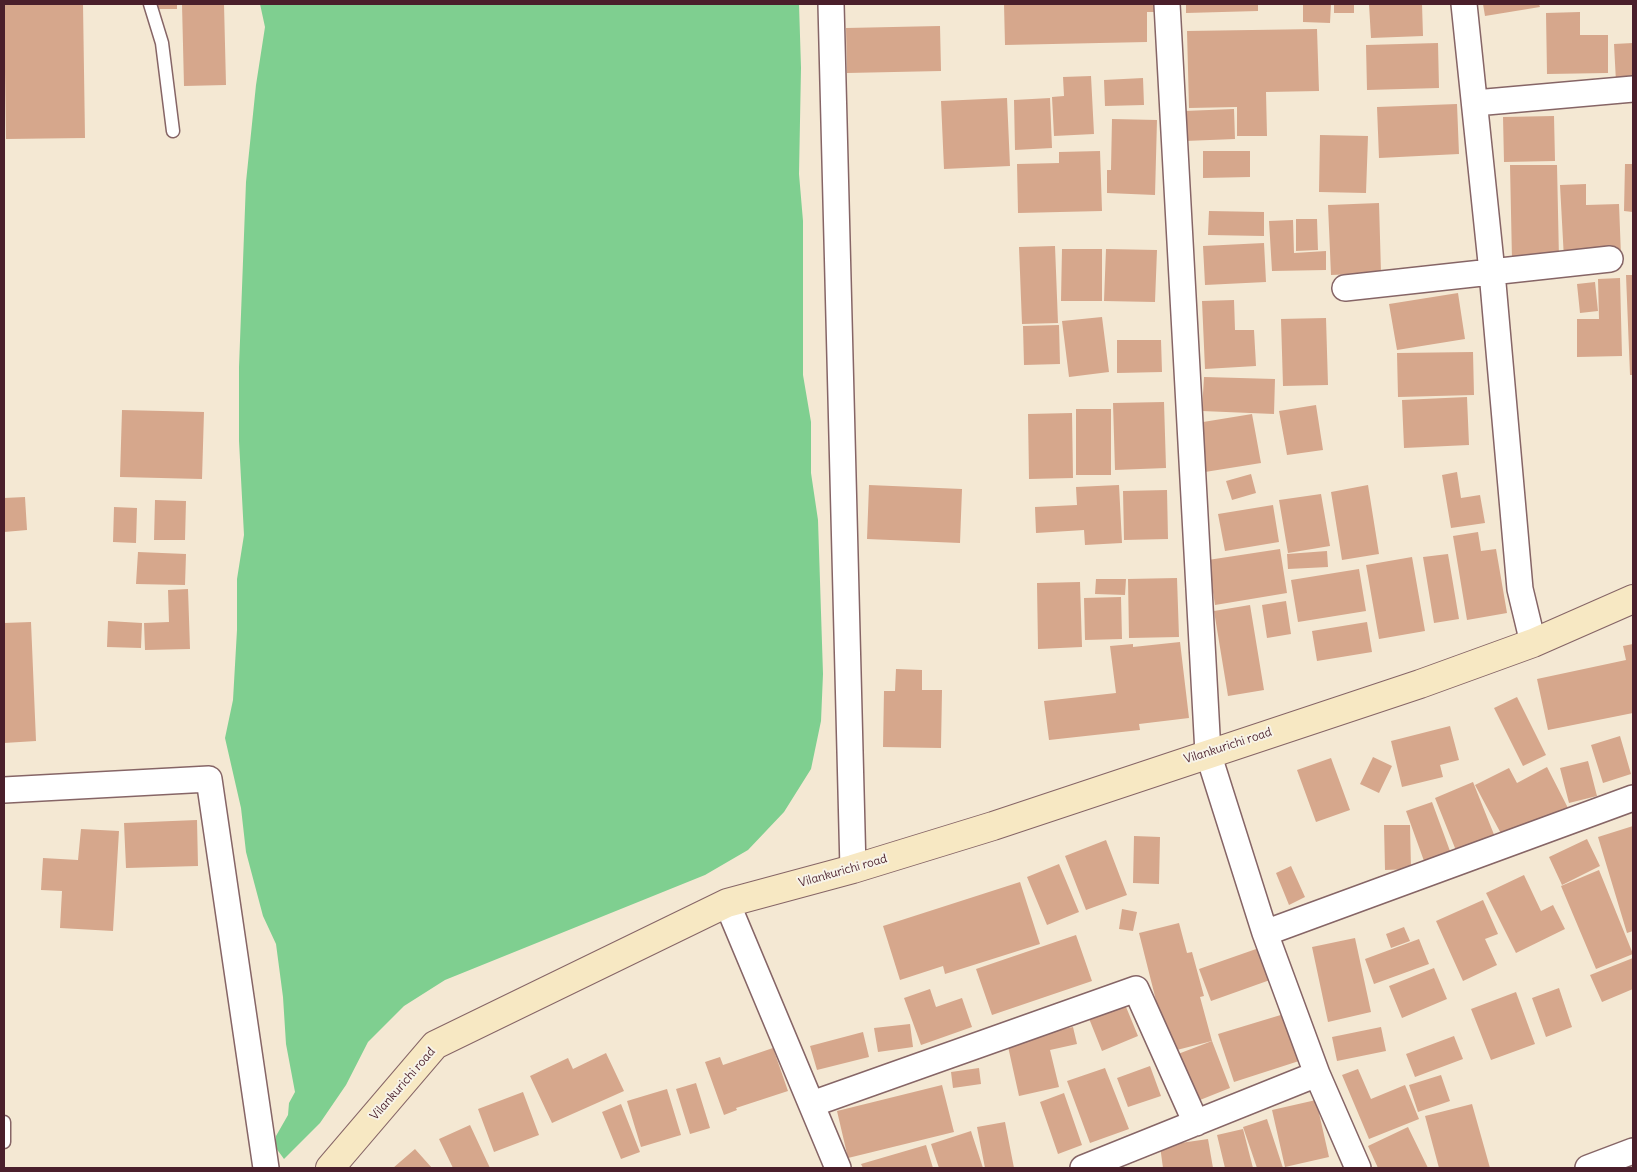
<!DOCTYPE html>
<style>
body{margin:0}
#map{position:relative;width:1637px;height:1172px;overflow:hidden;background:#f4e8d3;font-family:Delius,sans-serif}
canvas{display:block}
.frame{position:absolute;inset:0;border:5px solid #4a1f2b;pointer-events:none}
</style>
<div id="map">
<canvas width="1637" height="1172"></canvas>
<div class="frame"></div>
</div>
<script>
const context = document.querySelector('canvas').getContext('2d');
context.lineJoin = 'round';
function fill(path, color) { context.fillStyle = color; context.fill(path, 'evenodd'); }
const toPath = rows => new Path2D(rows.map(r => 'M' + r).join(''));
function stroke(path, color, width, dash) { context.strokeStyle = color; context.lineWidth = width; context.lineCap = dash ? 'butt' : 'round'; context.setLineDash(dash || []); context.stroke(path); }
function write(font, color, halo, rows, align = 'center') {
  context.font = font + ' Delius,sans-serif'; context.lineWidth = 4; context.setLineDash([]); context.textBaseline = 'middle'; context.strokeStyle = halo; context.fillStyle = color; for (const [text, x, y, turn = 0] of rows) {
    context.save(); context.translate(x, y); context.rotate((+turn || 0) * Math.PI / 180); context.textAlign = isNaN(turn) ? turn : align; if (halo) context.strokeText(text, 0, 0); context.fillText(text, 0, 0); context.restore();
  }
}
fill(toPath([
 [260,4,799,4,801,68,799,174,803,221,803,375,811,422,811,473,818,520,823,674,821,721,811,769,784,812,748,850,705,875,445,980,404,1006,368,1042,346,1085,320,1123,284,1159,276,1148,276,1136,288,1115,289,1103,295,1092,286,1044,283,997,276,944,263,916,246,852,241,808,225,738,233,700,237,630,237,579,244,535,239,441,239,367,246,182,256,85,265,27]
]), '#7fcf90');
fill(toPath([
 [4,4,83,4,85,138,6,139],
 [156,4,177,4,177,9,156,9],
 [182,4,224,4,226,85,184,86],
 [1004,4,1161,4,1161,12,1147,12,1147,42,1005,45],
 [1186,4,1258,4,1258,11,1186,13],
 [1303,4,1331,4,1330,23,1303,22],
 [1334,4,1354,4,1354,13,1334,13],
 [1369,4,1422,4,1423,36,1371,38],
 [1483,4,1539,4,1540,7,1485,16],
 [1580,12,1580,35,1608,35,1608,73,1547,74,1546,13],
 [940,26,941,71,847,73,846,28],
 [1317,29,1319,91,1266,92,1267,136,1237,136,1237,107,1189,108,1187,31],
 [1438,43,1439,88,1367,90,1366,45],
 [1633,43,1633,81,1616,82,1614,44],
 [1091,76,1094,134,1054,136,1052,97,1064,96,1063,77],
 [1143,78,1144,105,1105,106,1104,80],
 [1007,98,1010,166,944,169,941,101],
 [1050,98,1052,148,1015,150,1014,100],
 [1457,104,1459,154,1379,158,1377,107],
 [1234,109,1235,139,1185,141,1184,111],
 [1554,116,1555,161,1504,162,1503,117],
 [1112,119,1157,120,1155,195,1107,193,1107,170,1111,170],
 [1320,135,1368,136,1366,193,1319,192],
 [1100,151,1102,211,1018,213,1017,164,1059,163,1059,152],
 [1203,151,1250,151,1250,177,1203,178],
 [1625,164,1633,164,1633,212,1624,211],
 [1510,165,1557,165,1559,259,1512,260],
 [1586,184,1586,205,1619,204,1621,256,1564,259,1560,185],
 [1379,203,1381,273,1331,275,1328,205],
 [1209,211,1264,212,1264,236,1208,235],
 [1296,219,1317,219,1318,250,1296,251],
 [1293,220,1294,253,1326,251,1326,270,1272,271,1269,221],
 [1264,243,1266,282,1205,285,1203,246],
 [1055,246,1058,323,1022,324,1019,247],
 [1062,249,1102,249,1102,301,1061,301],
 [1106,249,1157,250,1155,302,1104,301],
 [1626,275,1633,275,1633,375,1630,375],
 [1620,278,1622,356,1577,357,1577,319,1599,319,1598,279],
 [1595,282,1598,311,1580,313,1577,284],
 [1458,293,1465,339,1397,350,1389,304],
 [1234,300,1235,330,1254,330,1256,366,1205,369,1202,301],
 [1102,317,1109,372,1069,377,1062,321],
 [1326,318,1328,385,1283,386,1281,319],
 [1059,325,1060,364,1024,365,1023,326],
 [1117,340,1161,340,1162,372,1117,373],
 [1473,352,1474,395,1398,397,1397,353],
 [1204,377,1275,379,1274,414,1202,411],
 [1467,397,1469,445,1404,448,1402,400],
 [1164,402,1166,468,1115,470,1113,403],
 [1316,405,1323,450,1287,455,1279,411],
 [1076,409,1111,409,1111,475,1076,475],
 [122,410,204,412,202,479,120,477],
 [1072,413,1073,478,1029,479,1028,414],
 [1252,414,1261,463,1205,472,1197,423],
 [1457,472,1461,498,1480,495,1485,523,1451,528,1442,475],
 [1251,474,1256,493,1232,500,1226,481],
 [869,485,962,489,960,543,867,539],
 [1119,485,1122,543,1085,545,1084,530,1036,533,1035,507,1077,505,1076,487],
 [1368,485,1379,554,1342,560,1331,492],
 [1167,490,1168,539,1124,540,1123,491],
 [1321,494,1330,546,1288,553,1279,500],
 [25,497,27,530,4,532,4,498],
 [155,500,186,501,185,540,154,540],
 [1273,505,1279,542,1225,551,1218,514],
 [114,507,137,508,136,543,113,542],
 [1478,532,1481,551,1496,549,1507,613,1467,620,1453,536],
 [1280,549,1287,593,1215,605,1208,560],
 [1327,551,1328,567,1288,569,1287,554],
 [138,552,186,554,185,585,136,584],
 [1448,554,1459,619,1434,623,1423,557],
 [1412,557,1425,631,1379,639,1366,565],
 [1359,569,1366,611,1298,622,1291,580],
 [1177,578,1179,637,1129,638,1128,579],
 [1096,579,1126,579,1125,595,1095,594],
 [1080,582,1082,647,1038,649,1037,583],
 [188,589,190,649,145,650,144,623,169,622,168,590],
 [1121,597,1122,639,1085,640,1084,598],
 [1286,601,1291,634,1267,638,1262,605],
 [1250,605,1264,690,1228,696,1214,611],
 [108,621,142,623,141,648,107,647],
 [31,622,36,741,4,743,4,623],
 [1367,622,1372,652,1317,661,1312,631],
 [1180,642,1189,718,1139,724,1140,730,1049,740,1044,701,1116,693,1110,646,1133,644,1133,647],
 [1633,644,1633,713,1548,730,1537,679,1626,660,1623,646],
 [896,669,922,670,922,690,942,690,941,748,883,747,884,691,895,691],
 [1517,697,1546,755,1523,766,1494,708],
 [1450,726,1459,760,1440,765,1443,777,1402,787,1391,741],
 [1620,736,1631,774,1603,783,1591,745],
 [1373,757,1392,766,1379,793,1360,784],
 [1331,758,1350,810,1316,822,1297,770],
 [1588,761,1597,796,1569,803,1560,768],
 [1547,767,1568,808,1505,841,1475,785,1509,768,1517,783],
 [1473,782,1495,837,1457,853,1435,798],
 [1432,802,1450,851,1424,861,1406,811],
 [197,820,198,866,126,868,124,823],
 [1384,825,1410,825,1411,869,1385,870],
 [1633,826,1633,931,1627,933,1598,837],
 [81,829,119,831,113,931,60,928,62,891,41,890,43,858,78,860],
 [1134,836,1160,837,1159,884,1133,883],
 [1587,839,1600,866,1562,885,1549,857],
 [1106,840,1127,895,1086,910,1065,856],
 [1059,864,1079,912,1047,925,1027,877],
 [1291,866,1305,897,1289,905,1276,873],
 [1599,870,1633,954,1596,969,1561,886],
 [1524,875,1541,911,1553,905,1565,929,1516,953,1486,893],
 [1020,882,1040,944,945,974,943,966,900,980,883,926],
 [1483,900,1498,934,1485,939,1497,965,1463,981,1436,921],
 [1122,909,1137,912,1133,931,1119,929],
 [1179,923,1187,953,1192,952,1204,996,1200,997,1212,1041,1169,1052,1139,933],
 [1404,927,1410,941,1391,948,1386,934],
 [1076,935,1092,981,992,1015,976,969],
 [1355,938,1371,1012,1328,1022,1312,947],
 [1419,939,1429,964,1374,984,1365,959],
 [1259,948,1270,980,1211,1001,1199,969],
 [1633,958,1633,989,1602,1002,1590,975],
 [1434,968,1447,999,1402,1018,1389,986],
 [1559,988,1572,1027,1546,1037,1532,998],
 [930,989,936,1007,962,998,972,1027,921,1045,904,998],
 [1516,992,1535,1044,1491,1060,1471,1009],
 [1124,1002,1138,1036,1102,1051,1088,1016],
 [1284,1014,1299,1061,1234,1082,1218,1034],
 [910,1024,913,1047,878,1052,874,1028],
 [1073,1027,1077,1044,1050,1050,1059,1087,1019,1096,1007,1042],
 [1381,1027,1386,1051,1337,1061,1332,1037],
 [863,1032,869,1057,817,1070,810,1046],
 [1454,1036,1463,1059,1415,1077,1406,1054],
 [1212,1041,1230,1088,1190,1104,1178,1054],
 [773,1048,788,1091,736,1108,737,1110,724,1115,705,1062,720,1057,723,1065],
 [606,1053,624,1091,552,1123,530,1076,568,1058,573,1069],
 [1150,1066,1161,1096,1128,1107,1117,1078],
 [979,1068,981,1084,953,1088,951,1072],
 [1105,1068,1129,1129,1090,1143,1067,1081],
 [1358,1069,1371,1099,1405,1085,1419,1119,1369,1139,1342,1075],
 [1441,1075,1450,1101,1418,1112,1409,1085],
 [696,1083,710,1128,690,1134,676,1089],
 [942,1085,954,1132,848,1158,837,1111],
 [667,1089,681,1135,641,1147,627,1101],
 [523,1092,539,1135,494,1152,478,1109],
 [1064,1093,1082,1145,1058,1154,1040,1102],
 [1316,1100,1329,1157,1285,1167,1272,1110],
 [621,1104,640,1152,621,1159,602,1112],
 [1472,1104,1490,1168,1439,1168,1425,1116],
 [1267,1119,1283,1168,1257,1168,1243,1127],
 [1005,1122,1014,1168,985,1168,977,1127],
 [470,1125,490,1168,453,1168,439,1139],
 [1408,1127,1428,1168,1378,1168,1368,1146],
 [1243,1129,1253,1168,1225,1168,1217,1135],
 [971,1131,983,1168,939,1168,931,1144],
 [1208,1139,1213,1168,1163,1168,1160,1146],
 [926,1145,933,1168,863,1168,861,1164],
 [415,1149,432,1168,393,1168]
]), '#d6a78c');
const service = toPath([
 [150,4,162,43,173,131],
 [4,1122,4,1142]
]);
const minor = toPath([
 [831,4,853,869],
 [1167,4,1208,753,1265,933,1317,1074,1358,1168],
 [1464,4,1492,272,1520,589,1533,643],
 [1475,103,1633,89],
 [1345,288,1610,259],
 [4,790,209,779,266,1168],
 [727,903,838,1168],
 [1265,933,1633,798],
 [812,1104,1136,989,1196,1123],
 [1083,1168,1317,1074],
 [1588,1168,1633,1151]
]);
const secondary = toPath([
 [330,1168,435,1045,727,903,853,869,993,826,1420,684,1533,643,1633,599]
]);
stroke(service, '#866566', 15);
stroke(minor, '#866566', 28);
stroke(secondary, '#866566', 30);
stroke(service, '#fff', 12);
stroke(minor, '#fff', 25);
stroke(secondary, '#f7e8c3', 28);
write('12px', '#4a1f2b', '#f7f3e8', [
 ["Vilankurichi road",1228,746,-18],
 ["Vilankurichi road",843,871,-16],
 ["Vilankurichi road",403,1084,-49]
]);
</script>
